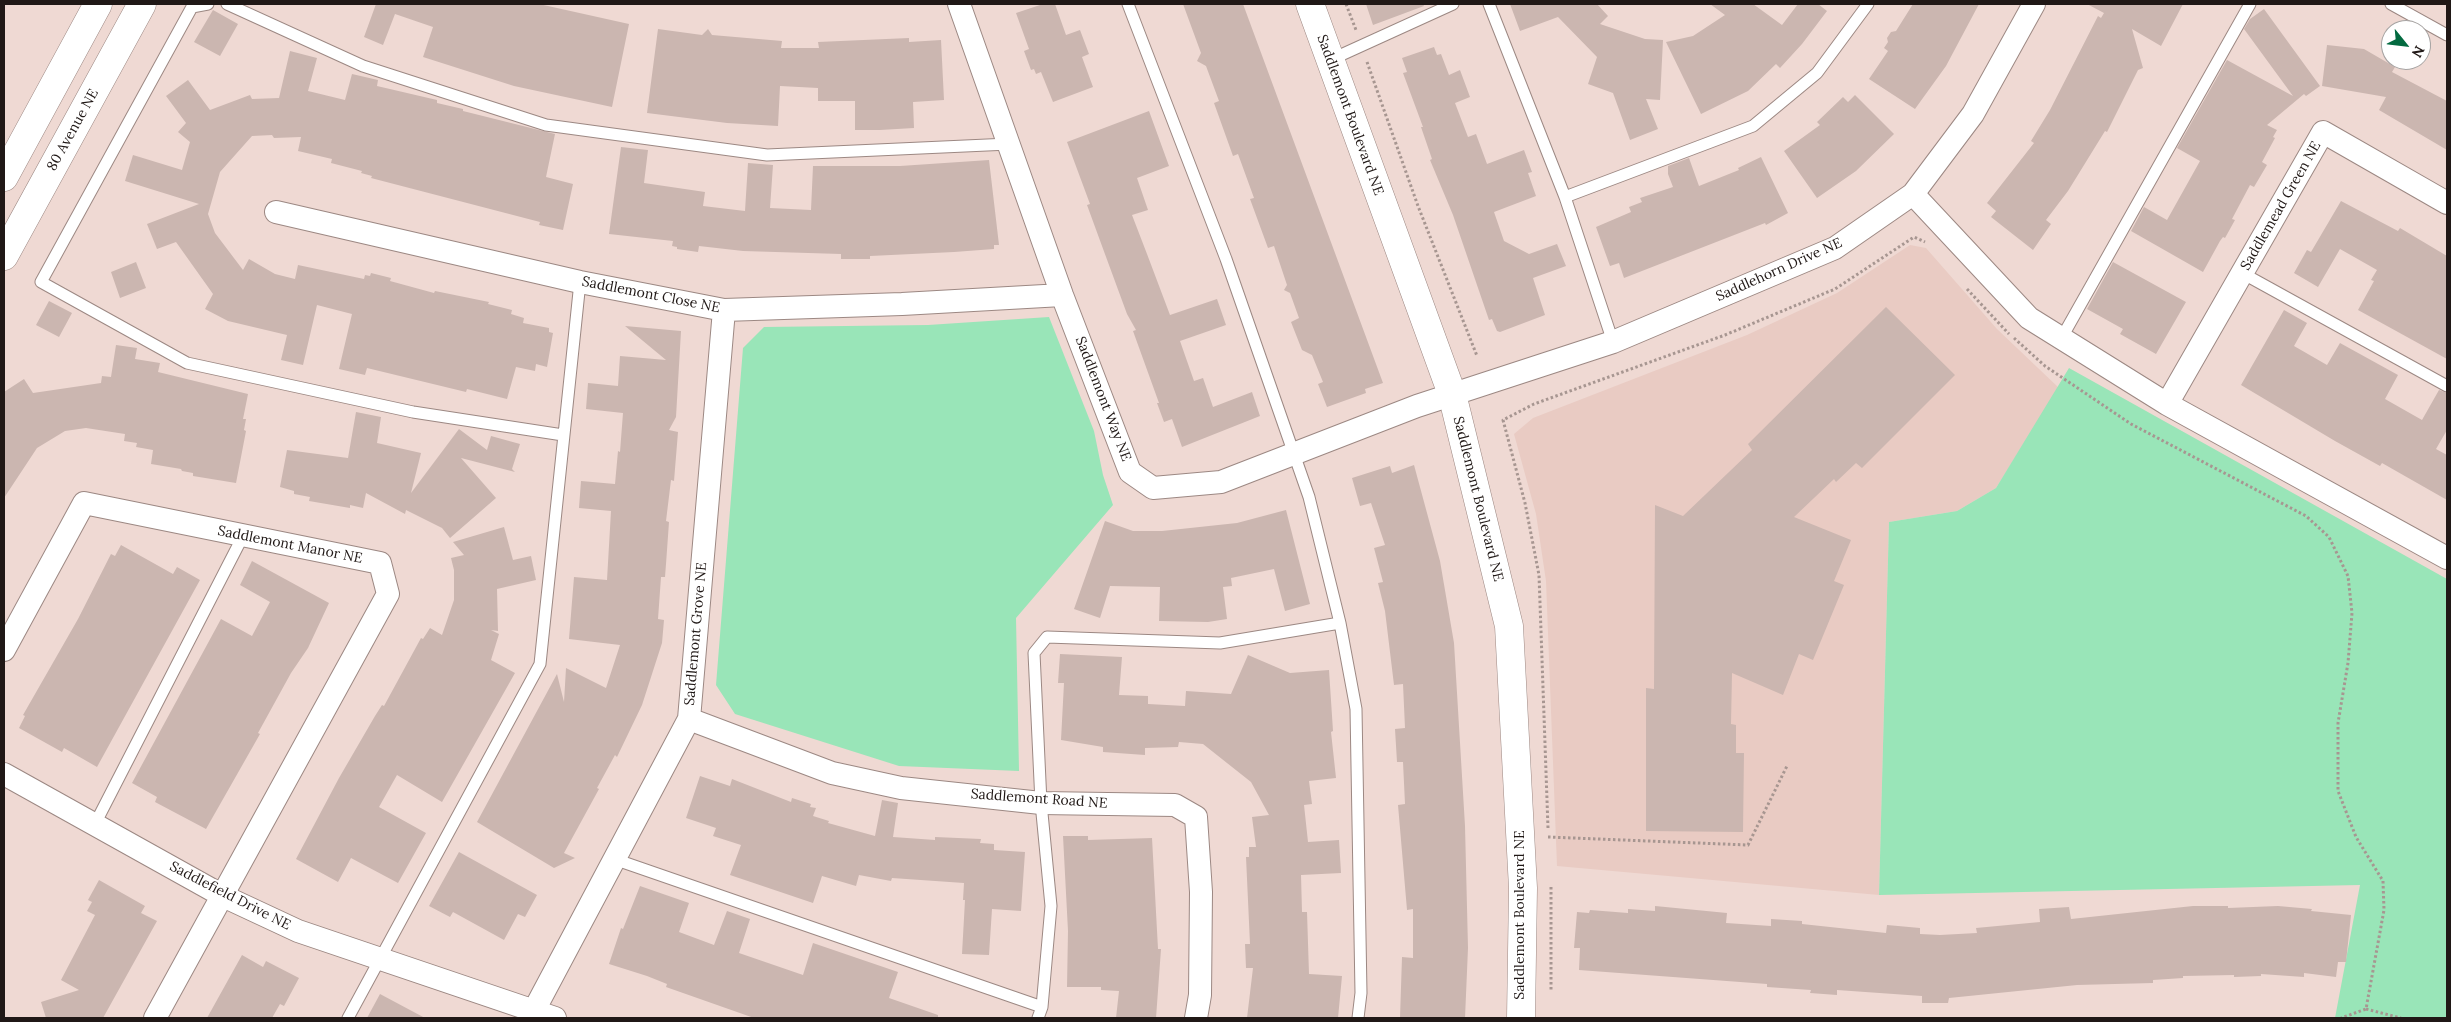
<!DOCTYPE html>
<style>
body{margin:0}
#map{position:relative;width:2451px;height:1022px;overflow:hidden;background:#efd9d3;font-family:Lora,serif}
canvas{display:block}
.frame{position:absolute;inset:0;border:5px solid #201816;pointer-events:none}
.north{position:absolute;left:2381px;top:20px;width:50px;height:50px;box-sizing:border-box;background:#fff;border:1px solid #a6a3a2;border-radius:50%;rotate:119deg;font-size:14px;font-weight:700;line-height:20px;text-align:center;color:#201816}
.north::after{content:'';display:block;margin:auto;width:18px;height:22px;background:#036a40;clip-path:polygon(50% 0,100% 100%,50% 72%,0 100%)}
</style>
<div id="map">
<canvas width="2451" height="1022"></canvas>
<div class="frame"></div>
<div class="north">N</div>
</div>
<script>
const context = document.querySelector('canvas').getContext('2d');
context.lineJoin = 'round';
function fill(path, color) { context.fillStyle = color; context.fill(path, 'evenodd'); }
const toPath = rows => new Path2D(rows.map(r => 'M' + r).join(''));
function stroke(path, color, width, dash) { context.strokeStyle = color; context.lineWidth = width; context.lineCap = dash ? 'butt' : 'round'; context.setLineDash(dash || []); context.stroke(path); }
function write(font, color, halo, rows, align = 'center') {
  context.font = font + ' Lora,serif'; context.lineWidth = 4; context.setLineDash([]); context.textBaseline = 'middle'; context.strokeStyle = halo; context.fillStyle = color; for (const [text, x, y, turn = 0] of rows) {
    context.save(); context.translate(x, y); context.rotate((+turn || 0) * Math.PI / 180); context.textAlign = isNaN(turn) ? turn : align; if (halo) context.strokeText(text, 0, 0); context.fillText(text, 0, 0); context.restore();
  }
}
fill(toPath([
 [1910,245,1926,248,1997,329,2059,388,1996,488,1957,511,1889,522,1879,895,1557,866,1546,581,1536,514,1514,434,1533,418,1747,335,1837,293]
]), '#e9cbc3');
fill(toPath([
 [1049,317,1094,431,1103,475,1113,505,1016,618,1019,771,899,766,735,714,716,685,743,348,764,327,928,325],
 [2069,368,2447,579,2447,1018,2335,1018,2360,885,1879,895,1889,522,1957,511,1996,488]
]), '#99e5b8');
fill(toPath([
 [376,4,539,4,629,24,612,107,514,86,423,57,433,27,395,14,383,45,364,37],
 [1043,4,1055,4,1066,35,1080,30,1089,54,1082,57,1093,87,1053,102,1041,72,1036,74,1034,69,1031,70,1024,51,1029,49,1016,13],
 [1183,4,1243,4,1383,383,1365,389,1366,393,1327,407,1318,384,1323,382,1312,355,1302,350,1291,322,1299,318,1290,293,1284,290,1287,285,1274,246,1268,248,1250,199,1254,198,1238,154,1233,156,1214,103,1219,101,1206,66,1197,61,1201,53],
 [1366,4,1423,4,1424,6,1373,25],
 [1510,4,1597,4,1608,16,1600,24,1645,39,1663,40,1660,100,1646,99,1658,129,1630,140,1613,93,1588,84,1597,57,1558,17,1520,31],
 [1710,4,1753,4,1782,25,1798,4,1818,4,1827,11,1802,44,1780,68,1776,64,1748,91,1701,114,1666,42,1693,36,1725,15],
 [1913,4,1979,4,1946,66,1915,109,1869,79,1888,51,1884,48,1888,42,1887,38,1891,32,1896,31],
 [2087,4,2183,4,2161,46,2132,29,2143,68,2138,70,2107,132,2105,131,2068,191,2046,220,2051,224,2033,250,1991,217,1996,211,1987,203,2034,143,2031,141,2050,110,2098,16,2101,18,2104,13],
 [2264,9,2320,86,2306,96,2304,94,2267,125,2277,130,2273,137,2275,138,2262,162,2267,165,2254,187,2250,185,2232,219,2235,220,2225,238,2223,237,2220,241,2203,272,2131,231,2144,207,2167,220,2200,161,2177,148,2227,60,2293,96,2244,29,2250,19],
 [213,10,238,24,220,56,194,42],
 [658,29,702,35,708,29,712,35,782,41,781,48,819,48,818,42,909,38,909,42,941,40,944,100,913,102,914,128,880,130,855,130,855,101,818,101,818,88,780,86,778,126,727,123,647,113],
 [2327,45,2364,49,2395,67,2392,72,2447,101,2447,150,2379,110,2386,97,2322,86],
 [1434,47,1437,55,1441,54,1449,75,1460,70,1470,97,1455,103,1468,137,1476,134,1487,164,1524,150,1532,172,1528,173,1536,196,1494,212,1504,241,1529,254,1557,244,1566,266,1533,278,1545,315,1500,332,1497,331,1492,319,1489,320,1453,215,1430,160,1432,159,1421,127,1423,127,1403,73,1407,72,1402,58],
 [290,51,317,58,308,91,345,100,352,74,378,80,377,86,437,100,437,103,463,109,463,111,555,134,546,177,573,184,563,230,539,225,540,222,371,178,372,176,361,173,362,171,331,163,332,159,298,151,301,137,274,138,272,135,252,136,220,172,208,214,215,233,243,270,249,259,275,274,295,279,298,265,364,279,365,275,370,276,371,273,391,278,390,281,434,293,435,291,489,302,488,304,512,310,511,314,524,318,523,323,549,328,549,332,553,333,547,367,536,364,535,371,516,367,507,399,467,389,466,392,367,368,365,375,339,369,352,314,317,305,303,365,281,360,287,335,228,321,205,309,213,294,176,242,157,249,147,224,199,204,125,181,133,155,182,170,190,142,178,132,186,123,166,96,188,80,210,110,250,95,252,99,279,98],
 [1855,95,1894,134,1856,171,1817,198,1784,151,1820,125,1817,122,1843,97,1848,102],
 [1149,111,1169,166,1137,178,1148,210,1132,215,1147,254,1170,315,1217,299,1226,325,1180,341,1194,381,1203,378,1213,407,1252,392,1260,416,1182,447,1172,419,1164,422,1157,403,1159,403,1133,331,1136,330,1127,314,1102,246,1087,205,1090,204,1067,142],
 [621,147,648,150,644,183,705,192,703,206,745,211,748,163,773,165,770,208,811,210,813,166,900,166,989,160,999,245,994,245,994,249,954,252,870,256,870,259,841,259,841,254,743,251,699,246,698,252,677,249,677,247,672,246,673,241,609,234],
 [1761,157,1788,213,1766,225,1765,223,1624,278,1619,263,1610,266,1596,227,1631,212,1629,207,1642,202,1640,198,1673,187,1668,174,1668,166,1689,158,1699,186,1739,170,1738,168],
 [2341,201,2398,231,2400,228,2447,256,2447,359,2358,310,2374,281,2371,280,2377,270,2340,249,2318,287,2294,273,2307,250,2311,252],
 [136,262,146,288,120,298,111,272],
 [2113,262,2186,302,2156,354,2120,334,2123,329,2087,309],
 [49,301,72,313,59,337,36,325],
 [1886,307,1955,375,1862,468,1856,463,1836,482,1834,479,1794,517,1851,540,1834,581,1844,585,1813,660,1799,654,1783,695,1732,673,1731,724,1736,725,1736,753,1744,753,1743,832,1646,831,1646,688,1654,689,1655,505,1683,516,1752,450,1748,444],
 [2284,310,2307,323,2294,346,2327,365,2340,343,2398,375,2385,399,2422,420,2439,390,2447,393,2447,430,2436,449,2447,455,2447,500,2382,463,2380,466,2335,441,2241,385],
 [625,326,681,331,676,417,669,430,678,432,674,481,671,480,666,521,669,522,666,564,665,577,661,577,658,619,664,620,662,643,642,705,617,757,615,755,597,788,599,789,564,853,575,858,554,868,477,822,557,674,564,702,566,668,606,688,620,645,569,639,574,577,607,580,611,511,579,508,581,481,615,484,618,451,620,452,623,413,586,409,588,383,618,386,620,356,666,360],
 [116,345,137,348,135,359,160,363,158,372,248,394,243,419,246,419,244,430,246,431,236,483,193,476,193,473,182,471,181,469,151,464,153,450,136,447,137,443,124,441,125,434,86,428,65,431,37,448,4,498,4,392,24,379,33,393,101,383,102,376,111,377],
 [356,412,381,417,377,443,421,453,411,493,459,429,487,450,491,436,520,444,512,469,515,472,461,458,496,498,450,538,442,528,406,510,405,514,366,493,363,508,350,505,350,508,309,501,310,497,294,494,294,491,280,487,287,450,348,458],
 [1414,465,1440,561,1454,643,1465,826,1468,948,1465,1018,1400,1018,1402,957,1413,958,1413,909,1407,910,1398,805,1405,804,1403,762,1397,762,1395,729,1405,728,1403,684,1394,685,1385,611,1378,583,1383,582,1374,548,1385,545,1371,503,1360,506,1352,478,1390,466,1392,473],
 [1286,510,1310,604,1285,611,1274,569,1231,578,1232,586,1223,587,1227,619,1208,622,1159,621,1160,587,1110,586,1100,618,1074,609,1105,521,1133,531,1162,531,1237,523],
 [504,527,513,560,531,556,536,580,497,589,498,631,491,630,499,634,491,660,515,673,442,802,397,775,379,807,426,833,398,883,351,858,338,882,296,859,339,778,375,716,382,705,384,706,421,638,423,639,430,628,442,635,454,600,454,570,451,558,464,555,453,542],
 [121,545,173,574,177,567,200,580,97,767,64,748,62,752,19,728,25,716,23,715,78,619,111,554,115,556],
 [252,561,329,603,308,648,291,673,258,733,260,734,206,829,155,802,157,797,132,783,221,619,252,636,270,602,240,585],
 [1060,654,1122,657,1119,695,1148,696,1148,704,1185,706,1186,691,1231,694,1248,655,1290,673,1329,670,1333,731,1331,732,1336,778,1309,781,1312,804,1304,805,1308,842,1339,840,1341,873,1301,875,1302,912,1307,912,1309,974,1342,976,1338,1018,1247,1018,1253,968,1246,968,1245,944,1250,944,1246,857,1249,857,1249,847,1256,847,1252,817,1269,815,1251,782,1203,744,1179,742,1178,747,1145,748,1145,755,1103,752,1103,747,1061,740,1064,683,1058,683],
 [700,776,730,786,732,779,791,802,792,798,811,804,810,807,816,808,813,816,829,821,828,823,875,836,882,800,898,803,893,837,935,840,935,837,981,839,980,843,994,844,994,850,1025,852,1021,911,992,909,989,955,962,954,965,900,963,900,964,883,892,878,891,881,859,875,856,886,822,876,813,903,730,875,741,845,713,836,716,828,686,818],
 [1063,836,1088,836,1088,840,1152,838,1158,949,1161,949,1156,1018,1116,1018,1119,991,1101,990,1101,987,1067,987,1068,931],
 [459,852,537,895,525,917,518,914,504,940,453,912,450,917,429,906],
 [99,880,145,906,141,913,157,921,103,1018,46,1018,41,1002,79,990,61,980,95,915,87,911,92,902,88,900],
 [640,886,689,903,679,932,714,945,727,911,750,919,739,953,803,975,813,943,898,972,889,998,938,1015,938,1018,754,1018,666,987,667,984,647,976,609,964,621,928,623,929],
 [1655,906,1727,913,1726,923,1771,926,1771,919,1802,921,1802,924,1886,933,1887,925,1920,928,1920,934,1940,935,1977,933,1976,928,2040,922,2039,909,2069,907,2071,919,2193,906,2228,906,2228,908,2278,906,2312,909,2311,911,2351,915,2346,962,2338,962,2336,977,2304,973,2304,977,2261,974,2261,976,2234,977,2234,975,2183,976,2183,978,2153,980,2153,983,2077,985,1949,998,1948,1003,1922,1003,1922,996,1837,990,1837,995,1810,993,1811,990,1767,987,1767,984,1579,970,1580,948,1574,948,1577,912,1589,913,1590,910,1628,913,1628,909,1655,911],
 [242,955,263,967,266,961,299,978,284,1006,280,1004,272,1018,207,1018],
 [380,994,425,1018,367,1018]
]), '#cbb6b0');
const lane = toPath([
 [208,4,192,7,41,282,187,363,413,412,563,435],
 [227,4,363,66,546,125,767,155,1009,144],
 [1128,4,1226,259,1309,497,1340,623,1356,709,1361,993,1358,1018],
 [1489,4,1565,197,1613,342],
 [2391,4,2447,35],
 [1330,60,1453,4],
 [1565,197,1753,126,1817,73,1868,4],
 [2242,273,2447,386],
 [2061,339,2250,4],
 [95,824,243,536],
 [614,859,1042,1007],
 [348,1018,540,664,580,282],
 [1038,1018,1042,1007,1051,906,1041,803,1034,653,1047,637,1220,643,1340,623]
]);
const street = toPath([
 [959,4,1062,295,1130,472,1153,488,1221,482,1417,406,1613,342,1835,248,1913,194,1973,114,2034,4],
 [1913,194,2029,318,2167,404,2447,558],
 [276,212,580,282,724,310,902,304,1062,295],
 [2167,404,2323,132,2447,203],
 [4,650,84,503,380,563,388,594,155,1018],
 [689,719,832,773,901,788,1041,803,1175,805,1196,817,1201,892,1200,995,1196,1018],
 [4,774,223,896,298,931,555,1018],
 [530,1018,689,719,724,310]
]);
const secondary = toPath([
 [1310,4,1452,394,1509,626,1523,888,1521,1018],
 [4,177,98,4],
 [4,256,142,4]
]);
stroke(lane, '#9c8883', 13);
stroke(street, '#9c8883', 24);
stroke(secondary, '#9c8883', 29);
stroke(toPath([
 [1346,4,1356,30],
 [1367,62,1418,206,1477,356],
 [1967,289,2009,334],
 [2014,338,2045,366,2131,424,2306,516,2329,537,2348,576,2352,613,2348,663,2338,723,2338,791,2356,837,2383,881,2384,910,2366,1009,2341,1018],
 [1548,828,1539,575,1525,503,1503,420,1534,404,1725,335,1835,289,1914,237,1925,242],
 [1548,837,1748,845,1787,766],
 [1551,887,1551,992],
 [2366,1009,2401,1018]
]), '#a79691', 3, [2.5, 2.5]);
stroke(lane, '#fff', 11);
stroke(street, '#fff', 22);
stroke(secondary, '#fff', 28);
write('14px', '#201816', '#fff', [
 ["Saddlemont Boulevard NE",1350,115,70],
 ["80 Avenue NE",73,130,-61],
 ["Saddlemead Green NE",2281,206,-60],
 ["Saddlehorn Drive NE",1779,270,-24],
 ["Saddlemont Close NE",651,295,11],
 ["Saddlemont Way NE",1103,399,69],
 ["Saddlemont Boulevard NE",1478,499,76],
 ["Saddlemont Manor NE",290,545,11],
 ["Saddlemont Grove NE",696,634,-85],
 ["Saddlemont Road NE",1039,799,4],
 ["Saddlefield Drive NE",230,896,27],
 ["Saddlemont Boulevard NE",1520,915,-90]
]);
</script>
